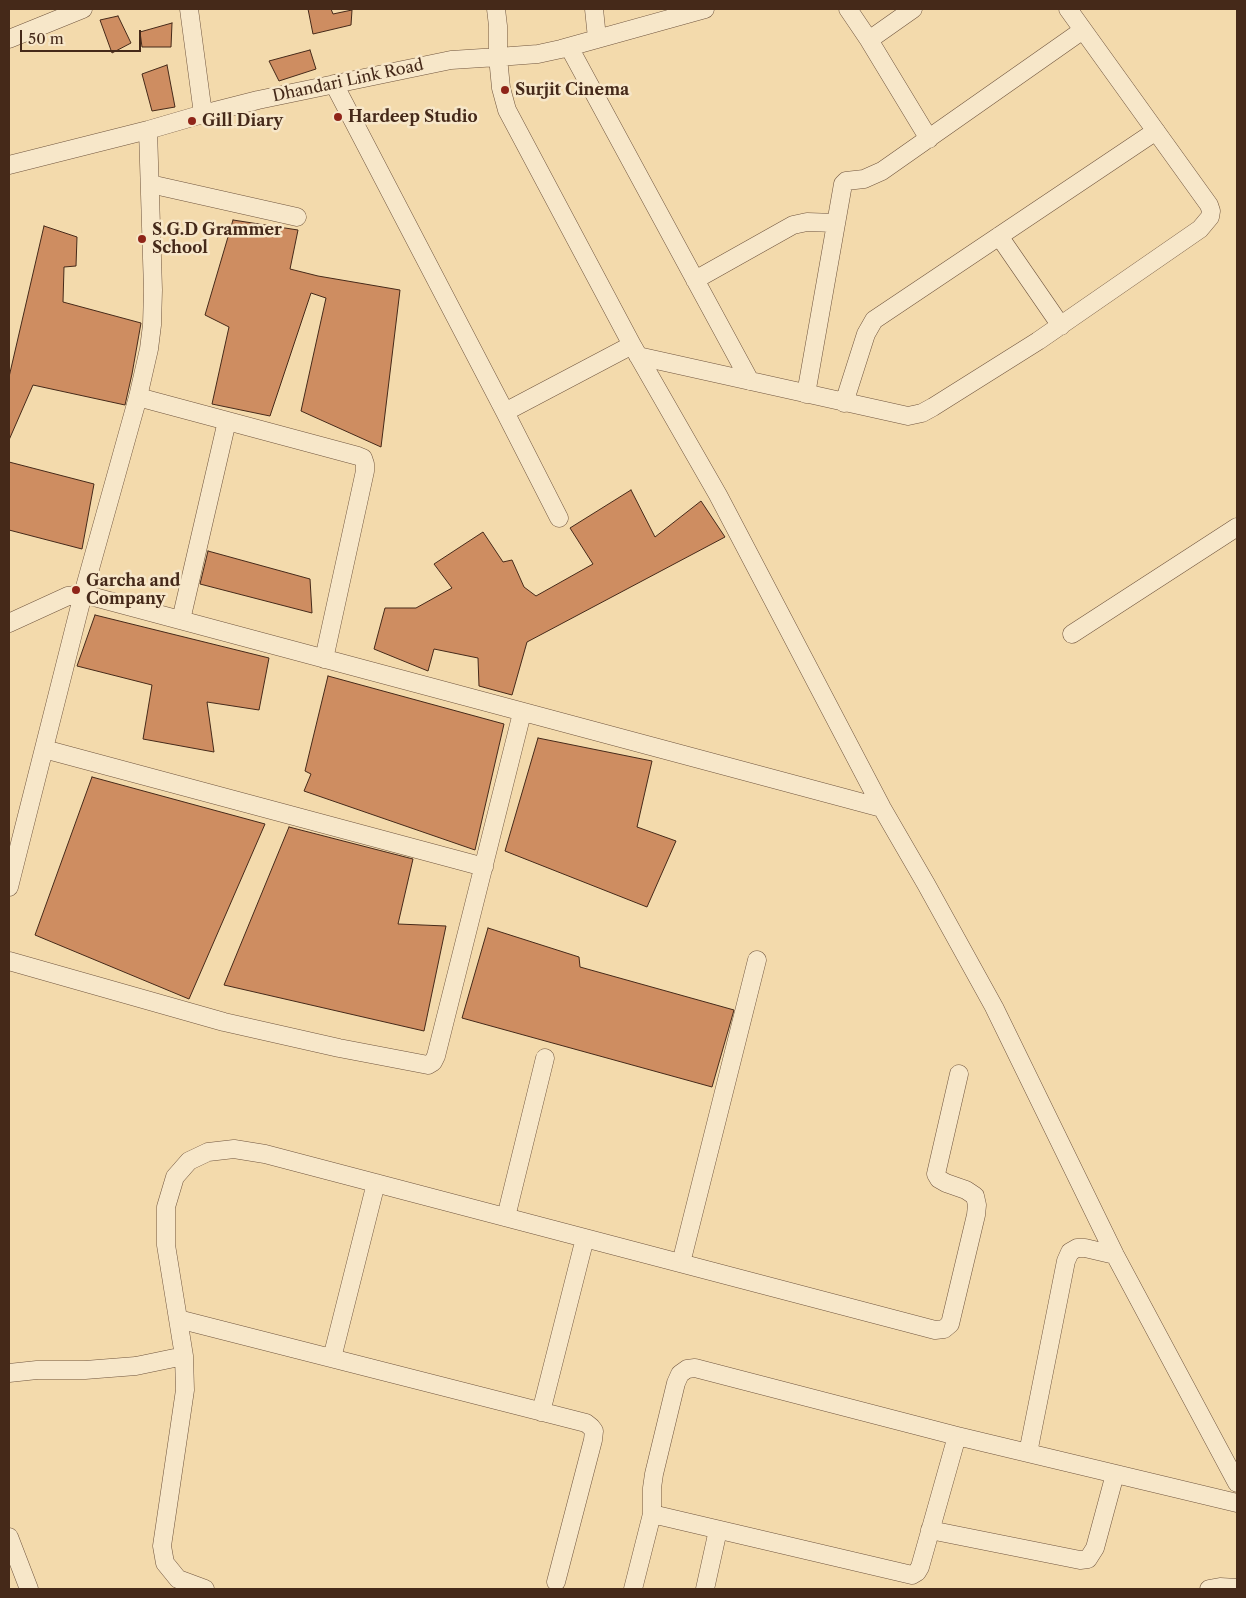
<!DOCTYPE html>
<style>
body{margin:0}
#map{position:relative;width:1246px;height:1598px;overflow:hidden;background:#f3daac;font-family:"Libre Caslon Text",serif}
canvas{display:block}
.frame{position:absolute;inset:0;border:10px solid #452919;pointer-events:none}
.scale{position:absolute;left:20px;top:30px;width:121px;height:22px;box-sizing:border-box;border:2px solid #452919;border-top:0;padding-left:6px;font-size:15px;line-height:18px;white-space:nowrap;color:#452919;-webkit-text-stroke:4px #f7e7c9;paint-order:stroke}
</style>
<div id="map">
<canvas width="1246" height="1598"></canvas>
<div class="frame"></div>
<div class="scale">50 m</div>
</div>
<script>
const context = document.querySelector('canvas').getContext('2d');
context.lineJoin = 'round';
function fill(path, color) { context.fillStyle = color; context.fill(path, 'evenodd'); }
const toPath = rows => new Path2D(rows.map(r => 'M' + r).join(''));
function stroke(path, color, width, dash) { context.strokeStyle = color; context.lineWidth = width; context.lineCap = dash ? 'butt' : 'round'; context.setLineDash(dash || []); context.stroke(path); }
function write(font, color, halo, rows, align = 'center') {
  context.font = font + ' "Libre Caslon Text",serif'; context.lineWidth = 5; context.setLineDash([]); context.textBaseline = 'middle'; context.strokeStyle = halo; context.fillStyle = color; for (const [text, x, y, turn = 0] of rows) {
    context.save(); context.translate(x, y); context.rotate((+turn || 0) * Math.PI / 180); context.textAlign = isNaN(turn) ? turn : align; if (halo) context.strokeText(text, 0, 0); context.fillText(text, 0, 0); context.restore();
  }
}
const building = toPath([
 [308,9,331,9,333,14,352,10,351,25,313,34,308,9],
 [118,16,131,43,112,53,100,20,118,16],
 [172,23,171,47,142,47,140,32,172,23],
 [310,50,316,69,279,81,269,61,310,50],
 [167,65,175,107,152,111,142,74,167,65],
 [233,220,298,230,290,269,318,276,400,290,381,447,301,411,326,298,311,293,270,416,212,404,229,327,205,315,233,220],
 [44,226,77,237,76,266,64,267,63,302,141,323,132,374,125,405,33,385,9,440,9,377,44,226],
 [9,462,94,484,82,549,9,530,9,462],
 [631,490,655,537,701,501,725,537,527,642,512,695,479,686,478,658,434,649,428,671,374,649,385,608,416,608,452,588,434,564,483,532,503,562,512,560,524,587,536,596,593,564,570,528,631,490],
 [208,551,310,579,312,613,200,584,208,551],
 [95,615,269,658,259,710,207,702,214,752,143,739,152,685,77,666,95,615],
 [328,676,504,724,475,850,304,791,311,774,305,771,328,676],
 [538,738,652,761,637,827,676,841,647,907,505,851,538,738],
 [92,777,265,824,189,999,35,935,92,777],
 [289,827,413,859,398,924,446,926,424,1031,224,985,289,827],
 [488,928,579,957,580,967,734,1010,712,1087,462,1018,488,928]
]);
fill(building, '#ce8d61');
stroke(building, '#452919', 1);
const minor = toPath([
 [189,9,203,114],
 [594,9,597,38],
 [705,9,561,49,538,54,498,57,501,88,507,110,632,345,718,495,882,808,926,884,994,1007,1115,1255,1237,1483],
 [848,9,869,40,913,9],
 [9,39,83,9],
 [869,40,929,139],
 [569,47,750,381],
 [334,84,505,412,559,518],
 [9,165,148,130,203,114,258,100,451,60,498,57,498,26,496,9],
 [150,184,297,217],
 [999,236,1061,326],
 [695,280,793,225,807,222,836,223],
 [638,356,908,416,922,413,933,407,1038,341,1200,229,1210,217,1211,211,1209,205,1068,9],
 [806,394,843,184,846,181,864,179,882,171,1083,30],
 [138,397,358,456,363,458,365,464,365,471,324,659],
 [844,403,866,334,874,320,1156,131],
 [505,412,632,345],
 [181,620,227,421],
 [9,623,68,596,83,594,882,808],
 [1072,634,1237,527],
 [44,749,484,867],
 [9,887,83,594,138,397,149,349,152,325,153,290,148,130],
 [9,961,224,1022,339,1048,428,1065,433,1062,436,1056,522,713],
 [506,1217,545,1058],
 [681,1263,757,960],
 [178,1319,586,1423,591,1427,594,1431,593,1440,556,1582],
 [184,1356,185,1390,162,1546,165,1563,178,1579,205,1589],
 [332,1358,376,1183],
 [9,1373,37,1370,85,1370,136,1366,184,1356,166,1245,166,1207,175,1177,189,1161,208,1152,234,1149,265,1154,935,1330,944,1329,950,1324,976,1215,977,1205,975,1196,966,1190,946,1183,939,1179,936,1174,959,1074],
 [541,1412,585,1238],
 [1028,1453,1066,1261,1070,1252,1077,1248,1085,1248,1115,1255],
 [652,1514,912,1575,917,1572,920,1567,957,1436],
 [930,1530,1080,1560,1088,1559,1095,1548,1115,1474],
 [9,1537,29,1589],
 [633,1589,652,1514,652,1488,654,1474,676,1383,680,1374,687,1369,695,1368,957,1436,1237,1503],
 [705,1589,718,1530],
 [1209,1589,1220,1587,1237,1588]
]);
stroke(minor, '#70553e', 19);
stroke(minor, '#f7e7c9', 18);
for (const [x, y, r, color] of [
 [505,90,5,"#8f2418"],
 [338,117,5,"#8f2418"],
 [192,121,5,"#8f2418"],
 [142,239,5,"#8f2418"],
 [76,590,5,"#8f2418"]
]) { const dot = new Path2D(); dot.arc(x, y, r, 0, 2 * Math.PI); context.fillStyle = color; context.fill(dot); stroke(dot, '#f7e7c9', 2); }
write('16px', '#452919', '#f7e7c9', [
 ["Dhandari Link Road",348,81,-12]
]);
write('bold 16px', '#452919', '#f7e7c9', [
 ["Surjit Cinema",515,90],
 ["Hardeep Studio",348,117],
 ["Gill Diary",202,121],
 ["S.G.D Grammer",152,230],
 ["School",152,248],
 ["Garcha and",86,581],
 ["Company",86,599]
], 'left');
</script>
